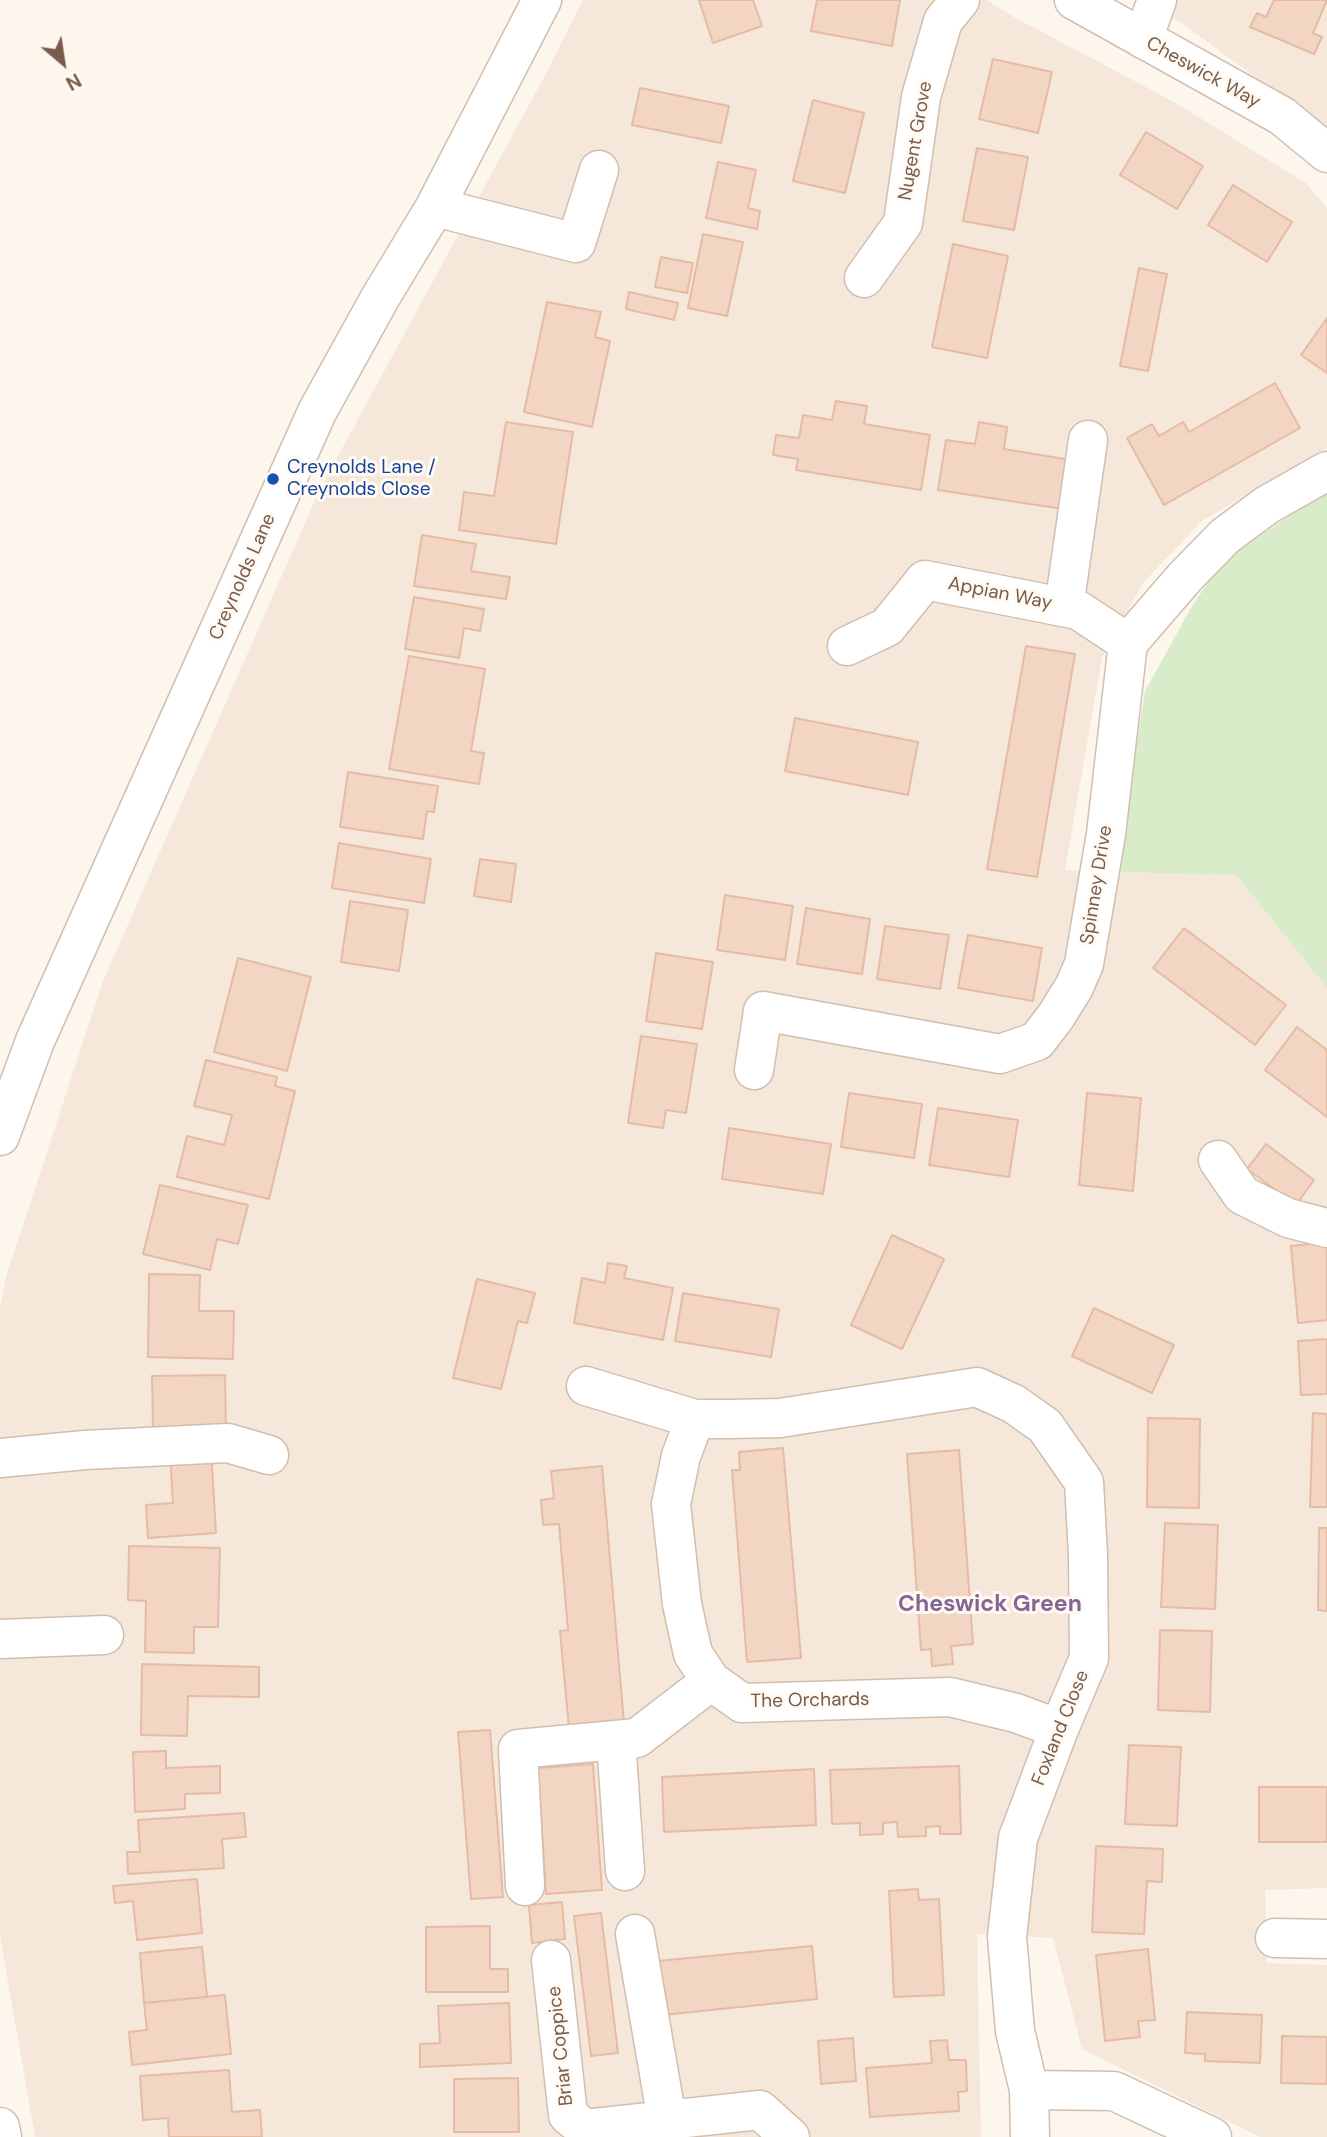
<!DOCTYPE html>
<style>
body{margin:0}
#map{position:relative;width:1327px;height:2137px;overflow:hidden;background:#fdf6ec;font-family:"DM Sans",sans-serif}
canvas{display:block}
.north{position:absolute;left:28px;top:28px;width:70px;height:70px;-webkit-text-stroke:5px #fffaf3;paint-order:stroke;rotate:151deg;font-size:19px;font-weight:700;line-height:28px;text-align:center;color:#7a5c4d}
.north::after{content:'';display:block;margin:auto;width:24px;height:32px;background:#7a5c4d;clip-path:polygon(50% 0,100% 100%,50% 72%,0 100%)}
</style>
<div id="map">
<canvas width="1327" height="2137"></canvas>
<div class="north">N</div>
</div>
<script>
const context = document.querySelector('canvas').getContext('2d');
context.lineJoin = 'round';
function fill(path, color) { context.fillStyle = color; context.fill(path, 'evenodd'); }
const toPath = rows => new Path2D(rows.map(r => 'M' + r).join(''));
function stroke(path, color, width, dash) { context.strokeStyle = color; context.lineWidth = width; context.lineCap = dash ? 'butt' : 'round'; context.setLineDash(dash || []); context.stroke(path); }
function write(font, color, halo, rows, align = 'center') {
  context.font = font + ' "DM Sans",sans-serif'; context.lineWidth = 6; context.setLineDash([]); context.textBaseline = 'middle'; context.strokeStyle = halo; context.fillStyle = color; for (const [text, x, y, turn = 0] of rows) {
    context.save(); context.translate(x, y); context.rotate((+turn || 0) * Math.PI / 180); context.textAlign = isNaN(turn) ? turn : align; if (halo) context.strokeText(text, 0, 0); context.fillText(text, 0, 0); context.restore();
  }
}
fill(toPath([
 [583,0,987,0,1014,17,1174,102,1306,183,1327,208,1327,448,1202,521,1143,583,1102,658,1065,870,1236,875,1327,988,1327,1888,1265,1890,1267,1963,1327,1965,1327,2137,1260,2137,1082,2049,1053,1938,977,1934,981,2137,35,2137,0,1936,0,1307,6,1277,103,981,320,489,550,66],
 [1143,0,1327,0,1327,130,1187,27]
]), '#f5e8da');
fill(toPath([
 [1327,490,1327,988,1236,875,1117,872,1145,691,1192,606,1222,562]
]), '#d8ecc9');
const building = toPath([
 [699,0,753,0,762,26,713,43,699,0],
 [817,0,900,0,892,46,811,31,817,0],
 [1274,0,1327,0,1313,33,1322,37,1314,54,1250,27,1257,13,1266,17,1274,0],
 [993,59,1052,72,1038,133,979,119,993,59],
 [640,88,729,106,721,143,632,125,640,88],
 [813,100,864,113,845,193,793,181,813,100],
 [1146,132,1203,166,1177,209,1120,175,1146,132],
 [977,148,1028,157,1014,230,963,221,977,148],
 [718,162,756,170,748,208,760,211,757,229,706,218,718,162],
 [1233,185,1292,222,1267,262,1208,225,1233,185],
 [703,234,743,242,727,316,688,308,703,234],
 [953,244,1008,256,987,358,932,347,953,244],
 [661,257,693,263,687,293,655,287,661,257],
 [1139,268,1167,274,1148,371,1120,366,1139,268],
 [629,292,678,303,674,320,626,309,629,292],
 [547,302,601,312,595,337,610,341,592,427,524,412,547,302],
 [1327,318,1327,373,1301,355,1327,318],
 [1275,383,1300,428,1164,505,1127,438,1152,424,1159,436,1183,422,1189,432,1275,383],
 [836,401,867,406,864,424,930,435,921,490,796,470,798,459,773,455,776,435,799,438,803,415,832,420,836,401],
 [506,422,573,432,556,544,459,530,464,492,494,496,506,422],
 [979,422,1007,427,1004,449,1071,460,1063,509,938,490,946,440,975,444,979,422],
 [422,535,476,544,471,571,510,577,506,599,414,586,422,535],
 [414,597,484,609,480,631,464,628,459,658,405,649,414,597],
 [1026,646,1075,654,1037,877,987,869,1026,646],
 [409,656,485,669,471,751,484,753,479,784,389,769,409,656],
 [795,718,918,742,908,795,785,771,795,718],
 [348,772,438,786,434,812,427,811,423,839,340,827,348,772],
 [339,843,431,859,424,903,332,888,339,843],
 [480,859,516,864,511,902,474,896,480,859],
 [725,895,793,906,785,960,717,950,725,895],
 [350,901,408,910,399,971,341,962,350,901],
 [806,908,870,919,862,974,797,964,806,908],
 [885,926,949,935,940,989,877,979,885,926],
 [1184,928,1286,1005,1255,1045,1153,968,1184,928],
 [968,935,1042,948,1033,1001,958,988,968,935],
 [656,953,713,962,702,1029,646,1021,656,953],
 [238,958,311,977,287,1071,214,1052,238,958],
 [1297,1027,1327,1050,1327,1117,1265,1070,1297,1027],
 [641,1036,697,1044,686,1113,666,1110,663,1128,628,1123,641,1036],
 [206,1060,277,1077,275,1086,295,1091,269,1199,177,1177,187,1136,224,1145,232,1115,194,1106,206,1060],
 [849,1093,922,1104,914,1158,841,1147,849,1093],
 [1087,1093,1141,1098,1133,1191,1079,1185,1087,1093],
 [938,1108,1018,1120,1009,1177,929,1165,938,1108],
 [729,1128,831,1144,823,1194,722,1179,729,1128],
 [1266,1144,1314,1180,1296,1205,1247,1169,1266,1144],
 [160,1185,248,1205,238,1244,217,1239,210,1270,143,1254,160,1185],
 [892,1235,944,1259,902,1349,851,1325,892,1235],
 [1327,1242,1327,1320,1298,1323,1291,1246,1327,1242],
 [608,1263,627,1266,624,1278,673,1288,663,1340,574,1323,582,1278,605,1283,608,1263],
 [149,1274,200,1275,199,1311,234,1311,233,1359,148,1357,149,1274],
 [477,1279,535,1293,527,1323,518,1321,501,1389,453,1378,477,1279],
 [683,1293,779,1309,771,1357,675,1341,683,1293],
 [1094,1308,1174,1345,1152,1393,1072,1356,1094,1308],
 [1327,1339,1327,1394,1301,1395,1298,1341,1327,1339],
 [225,1375,226,1429,153,1429,152,1376,225,1375],
 [1313,1413,1327,1414,1327,1507,1310,1507,1313,1413],
 [1148,1418,1200,1419,1199,1508,1147,1507,1148,1418],
 [783,1448,801,1658,747,1662,732,1470,740,1470,739,1452,783,1448],
 [211,1450,216,1533,148,1538,146,1505,173,1503,170,1454,211,1450],
 [959,1450,973,1644,951,1646,953,1664,932,1666,931,1649,921,1650,907,1454,959,1450],
 [602,1466,624,1723,569,1728,560,1631,568,1630,559,1524,543,1525,541,1500,554,1498,551,1471,602,1466],
 [1165,1523,1218,1525,1215,1609,1161,1607,1165,1523],
 [1319,1528,1327,1528,1327,1611,1318,1610,1319,1528],
 [129,1546,220,1548,218,1627,194,1627,194,1653,145,1652,146,1601,128,1600,129,1546],
 [1160,1630,1212,1631,1210,1712,1158,1710,1160,1630],
 [142,1664,259,1667,259,1697,188,1696,187,1736,141,1735,142,1664],
 [490,1730,503,1897,471,1899,458,1732,490,1730],
 [1129,1745,1181,1747,1177,1826,1125,1824,1129,1745],
 [166,1751,166,1768,220,1766,220,1793,185,1794,185,1809,135,1812,133,1752,166,1751],
 [593,1764,602,1890,546,1894,538,1768,593,1764],
 [959,1766,961,1834,940,1834,940,1826,926,1827,926,1836,898,1837,897,1822,883,1823,883,1834,860,1835,860,1823,832,1824,830,1770,959,1766],
 [814,1769,816,1825,664,1832,662,1777,814,1769],
 [1259,1787,1327,1787,1327,1842,1259,1842,1259,1787],
 [244,1813,246,1837,222,1839,224,1868,128,1874,127,1852,140,1852,138,1820,244,1813],
 [1096,1846,1163,1849,1162,1882,1147,1881,1144,1934,1092,1932,1096,1846],
 [197,1879,202,1933,137,1940,133,1901,115,1903,113,1886,197,1879],
 [918,1889,919,1900,939,1899,944,1995,894,1997,889,1891,918,1889],
 [562,1902,565,1939,532,1943,529,1905,562,1902],
 [601,1913,618,2053,591,2056,574,1916,601,1913],
 [490,1926,490,1969,508,1969,508,1992,426,1992,426,1927,490,1926],
 [812,1946,817,1999,663,2015,658,1961,812,1946],
 [202,1947,207,1997,144,2003,140,1953,202,1947],
 [1148,1949,1155,2020,1138,2021,1140,2037,1105,2041,1096,1955,1148,1949],
 [225,1995,231,2054,132,2065,129,2032,147,2030,144,2003,225,1995],
 [509,2003,511,2063,420,2067,420,2044,440,2043,438,2006,509,2003],
 [1187,2012,1262,2015,1260,2063,1205,2061,1205,2054,1185,2053,1187,2012],
 [1282,2036,1327,2037,1327,2084,1281,2083,1282,2036],
 [853,2038,856,2081,821,2084,818,2041,853,2038],
 [947,2040,949,2060,966,2060,967,2091,958,2092,959,2111,870,2117,866,2068,932,2063,930,2041,947,2040],
 [229,2070,232,2112,260,2110,262,2137,169,2137,168,2118,143,2120,140,2076,229,2070],
 [518,2078,519,2132,454,2132,454,2079,518,2078]
]);
fill(building, '#f3d5c3');
stroke(building, '#e6bba3', 2);
const minor = toPath([
 [1074,0,1282,116,1327,153],
 [1143,39,1157,0],
 [435,207,576,243,599,170],
 [864,278,903,223,921,97,943,21,960,0],
 [1064,607,1088,440],
 [847,646,887,627,925,580,1078,610,1128,643],
 [754,1070,763,1011,1000,1054,1037,1041,1056,1016,1074,987,1084,964,1106,834,1128,643,1185,577,1225,536,1267,505,1327,471],
 [0,1136,35,1041,317,412,380,298,435,207,542,0],
 [1218,1160,1242,1195,1288,1218,1327,1228],
 [586,1386,695,1419,730,1419,780,1418,977,1387,1014,1404,1045,1426,1084,1482,1088,1555,1089,1658,1059,1729,1018,1838,1007,1937,1015,2031,1029,2090,1030,2137],
 [695,1419,681,1456,671,1504,682,1604,693,1654,711,1681,742,1703,950,1697,1016,1713,1059,1729],
 [0,1458,85,1450,228,1443,269,1455],
 [0,1639,104,1635],
 [616,1740,625,1871],
 [525,1886,518,1749,637,1738,711,1681],
 [635,1934,667,2120],
 [1275,1938,1327,1939],
 [551,1960,568,2115,585,2129,760,2110,790,2137],
 [1029,2090,1114,2091,1212,2137],
 [0,2127,2,2137]
]);
stroke(minor, '#d1beb0', 41);
stroke(minor, '#fff', 38);
for (const [x, y, r, color] of [
 [273,479,7,"#1a4fb4"]
]) { const dot = new Path2D(); dot.arc(x, y, r, 0, 2 * Math.PI); context.fillStyle = color; context.fill(dot); stroke(dot, '#fffaf3', 2.5); }
write('19px', '#7a5c4d', '#fffaf3', [
 ["Cheswick Way",1203,73,29],
 ["Nugent Grove",916,141,-80],
 ["Creynolds Lane",243,577,-66],
 ["Appian Way",1000,594,11],
 ["Spinney Drive",1097,885,-81],
 ["The Orchards",810,1701,-1],
 ["Foxland Close",1061,1728,-68],
 ["Briar Coppice",561,2046,-96]
]);
write('19px', '#164399', '#fffaf3', [
 ["Creynolds Lane /",287,468],
 ["Creynolds Close",287,490]
], 'left');
write('bold 23px', '#846695', '#fffaf3', [
 ["Cheswick Green",990,1605]
]);
</script>
